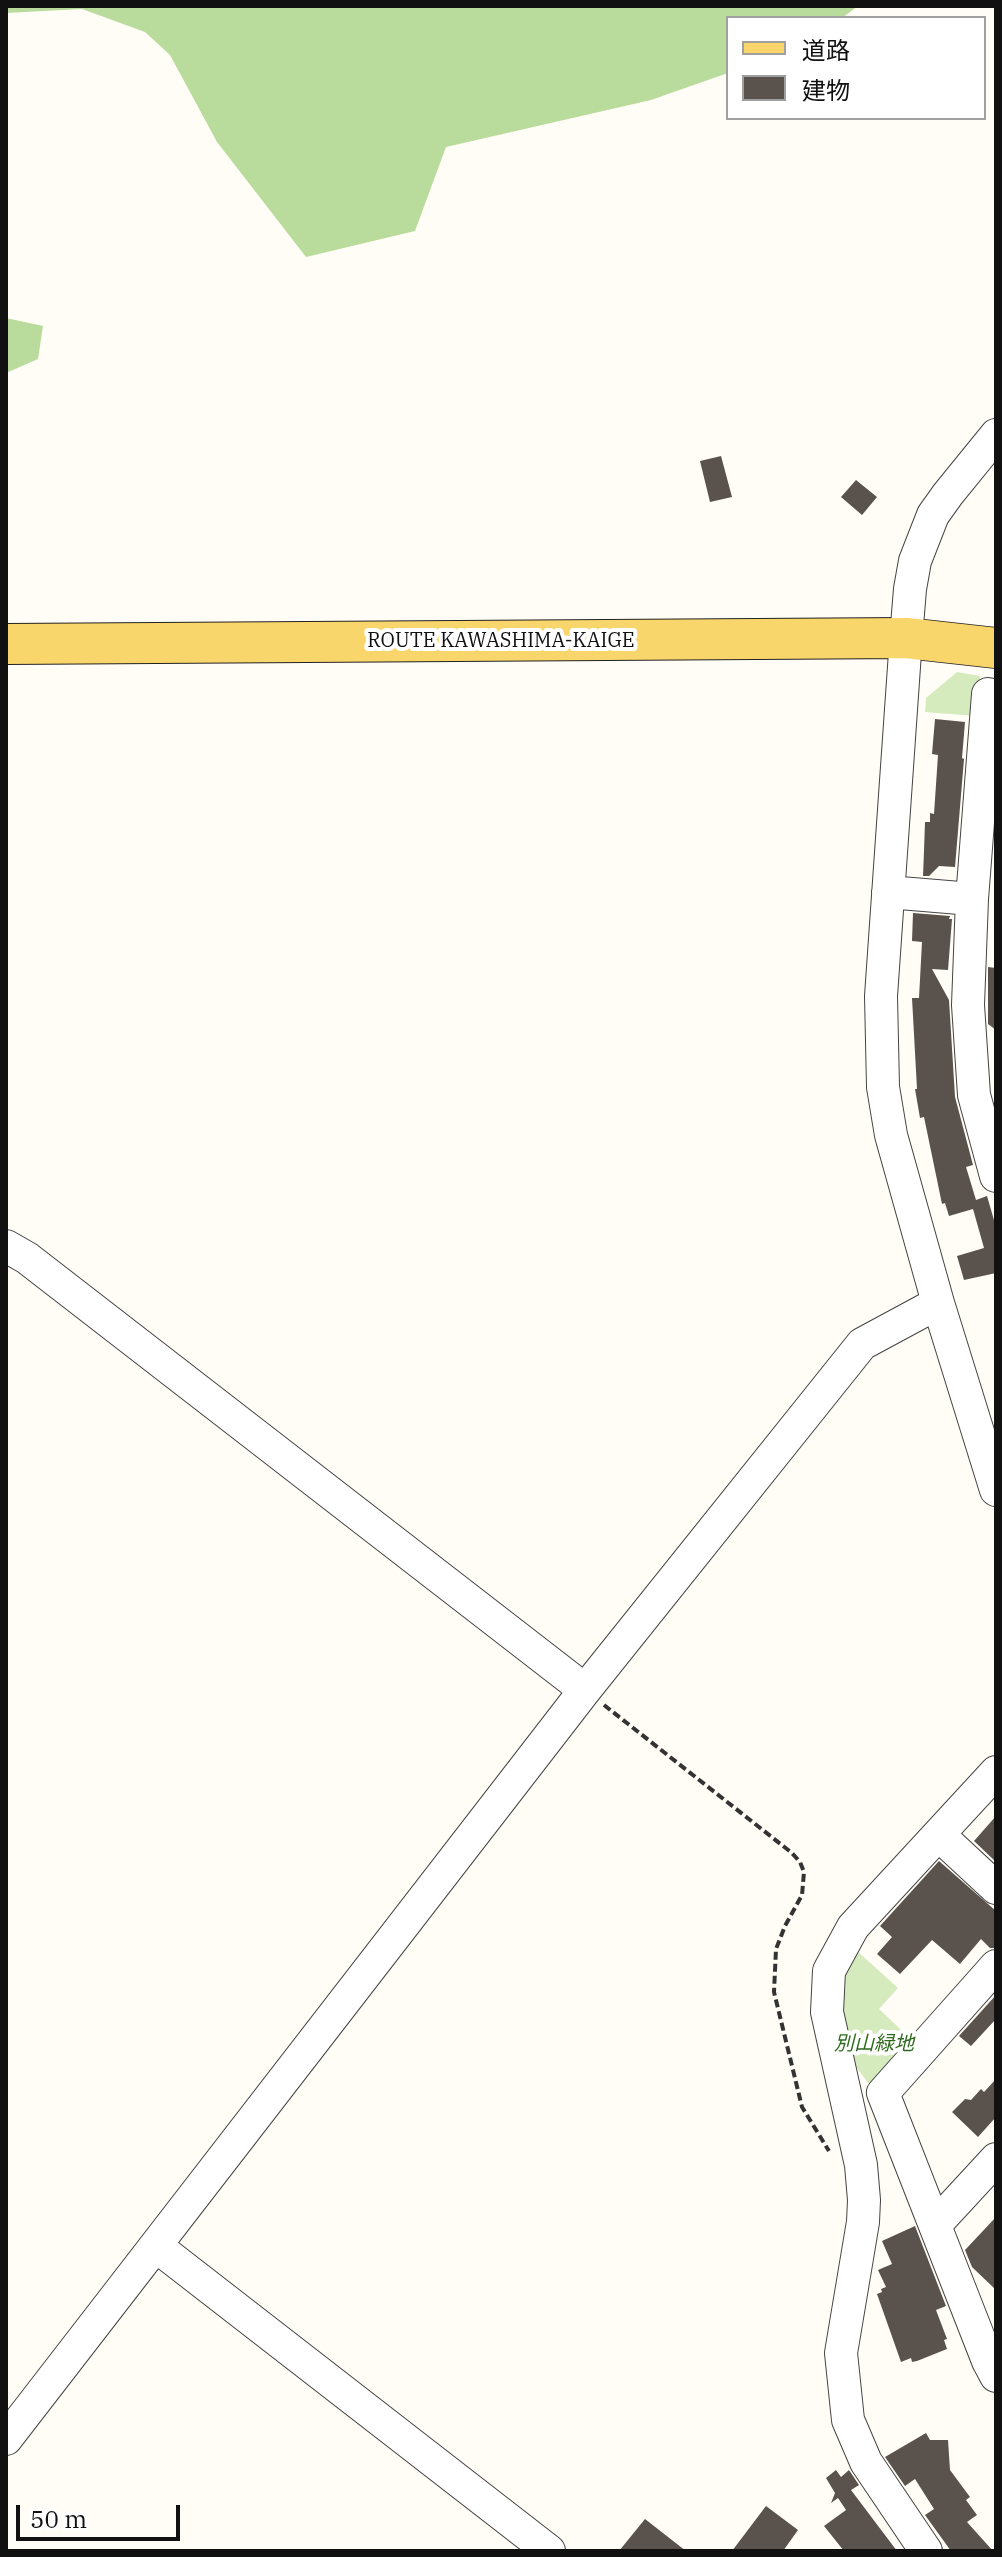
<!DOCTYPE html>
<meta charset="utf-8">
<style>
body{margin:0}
#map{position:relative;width:1002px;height:2557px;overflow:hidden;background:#fffdf5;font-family:"IBM Plex Serif","Noto Sans JP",serif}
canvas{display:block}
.frame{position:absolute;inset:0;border:8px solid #111;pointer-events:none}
.legend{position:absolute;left:726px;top:16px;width:260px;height:104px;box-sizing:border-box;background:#fff;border:2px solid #a0a0a0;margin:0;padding:10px 14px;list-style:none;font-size:24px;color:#111}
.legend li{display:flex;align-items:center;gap:16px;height:40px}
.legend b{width:40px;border:2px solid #a0a0a0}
.scale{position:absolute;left:16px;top:2505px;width:164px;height:36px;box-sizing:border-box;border:4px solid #111;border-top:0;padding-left:10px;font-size:24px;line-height:28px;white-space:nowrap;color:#111;-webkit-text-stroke:6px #fff;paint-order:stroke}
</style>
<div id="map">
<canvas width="1002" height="2557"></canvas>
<div class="frame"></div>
<ul class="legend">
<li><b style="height:10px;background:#f9d66b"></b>道路</li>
<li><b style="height:22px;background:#5a524d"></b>建物</li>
</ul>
<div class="scale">50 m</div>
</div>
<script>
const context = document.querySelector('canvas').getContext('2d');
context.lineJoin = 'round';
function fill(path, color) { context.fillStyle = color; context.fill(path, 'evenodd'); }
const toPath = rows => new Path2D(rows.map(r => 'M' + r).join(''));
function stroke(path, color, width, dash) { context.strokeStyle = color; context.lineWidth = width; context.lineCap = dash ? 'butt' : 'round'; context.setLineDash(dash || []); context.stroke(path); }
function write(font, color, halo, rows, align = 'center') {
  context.font = font + ' "IBM Plex Serif","Noto Sans JP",serif'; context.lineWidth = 8; context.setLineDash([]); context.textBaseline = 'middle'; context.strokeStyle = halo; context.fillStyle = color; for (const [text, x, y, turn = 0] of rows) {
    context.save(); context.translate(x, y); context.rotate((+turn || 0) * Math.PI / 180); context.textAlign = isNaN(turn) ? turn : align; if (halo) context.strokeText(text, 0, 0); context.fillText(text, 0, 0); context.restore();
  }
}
fill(toPath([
 [957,672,980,676,975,716,925,712,926,698],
 [856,1950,898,1988,879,2009,914,2042,872,2088,844,2051,837,1982]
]), '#d5ebbd');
fill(toPath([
 [6,6,858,6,842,18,728,18,728,73,651,100,446,147,415,231,306,257,217,142,170,55,145,32,82,9,6,13],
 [6,318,43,326,38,359,6,373]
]), '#b9dc9c');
fill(toPath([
 [721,456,732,497,710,502,700,461],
 [856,480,877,497,862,515,841,497],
 [935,719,965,722,962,758,964,759,955,867,939,866,929,876,923,876,924,851,925,822,930,822,930,813,934,814,938,755,932,754],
 [913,913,950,916,949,919,952,919,948,970,932,969,949,1000,955,1097,973,1165,966,1167,976,1200,987,1196,996,1227,996,1273,964,1280,957,1256,984,1248,973,1209,949,1216,945,1203,942,1204,924,1117,920,1118,915,1089,917,1089,912,998,919,998,922,942,912,941],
 [988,967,996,968,996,1030,988,1024],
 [996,1816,996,1862,974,1841],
 [939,1861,996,1911,996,1948,990,1948,981,1939,960,1964,932,1940,900,1974,877,1954,892,1937,880,1926],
 [996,1995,996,2019,971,2046,959,2036],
 [996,2079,996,2117,978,2137,952,2112,965,2099,971,2100,981,2089,984,2092],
 [996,2217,996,2290,972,2267,965,2250],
 [915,2226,946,2306,936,2310,947,2339,944,2340,947,2349,917,2361,912,2362,911,2358,901,2362,877,2294,882,2292,881,2289,886,2287,878,2270,892,2264,882,2241],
 [926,2433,930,2440,948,2440,950,2470,970,2497,966,2500,977,2515,967,2522,993,2551,951,2551,925,2515,934,2509,915,2479,905,2486,885,2457],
 [836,2470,841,2477,849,2470,859,2485,851,2490,897,2551,844,2551,824,2526,846,2510,838,2498,831,2503,835,2493,826,2478],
 [766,2506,798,2530,783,2551,732,2551],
 [645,2519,686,2551,619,2551]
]), '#5a524d');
const minor = toPath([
 [996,435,948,494,933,515,915,561,910,589,906,638,881,996,883,1087,891,1135,938,1303,996,1490],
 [996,696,988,694,972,899,968,1005,974,1095,996,1176],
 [888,892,972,899],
 [6,1246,27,1258,585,1690],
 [939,1835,996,1888],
 [996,1966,883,2093,988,2361,996,2376],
 [936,2224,996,2159],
 [156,2246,549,2551],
 [6,2439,585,1690,862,1344,938,1303],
 [926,2551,866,2462,848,2420,841,2353,863,2222,864,2200,861,2165,827,2012,829,1971,853,1927,996,1772]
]);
const major = toPath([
 [6,644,906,638,996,648]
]);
stroke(minor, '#444', 34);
stroke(major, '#222', 42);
stroke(toPath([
 [604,1705,792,1853,800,1862,804,1872,802,1895,785,1926,776,1949,774,1992,802,2107,829,2151]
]), '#333', 4, [8, 4]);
stroke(minor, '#fff', 32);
stroke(major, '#f9d66b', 40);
write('20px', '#111', '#fff', [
 ["ROUTE KAWASHIMA-KAIGE",501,641]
]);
write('italic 20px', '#2f6b1f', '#fff', [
 ["別山緑地",874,2044]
]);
</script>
